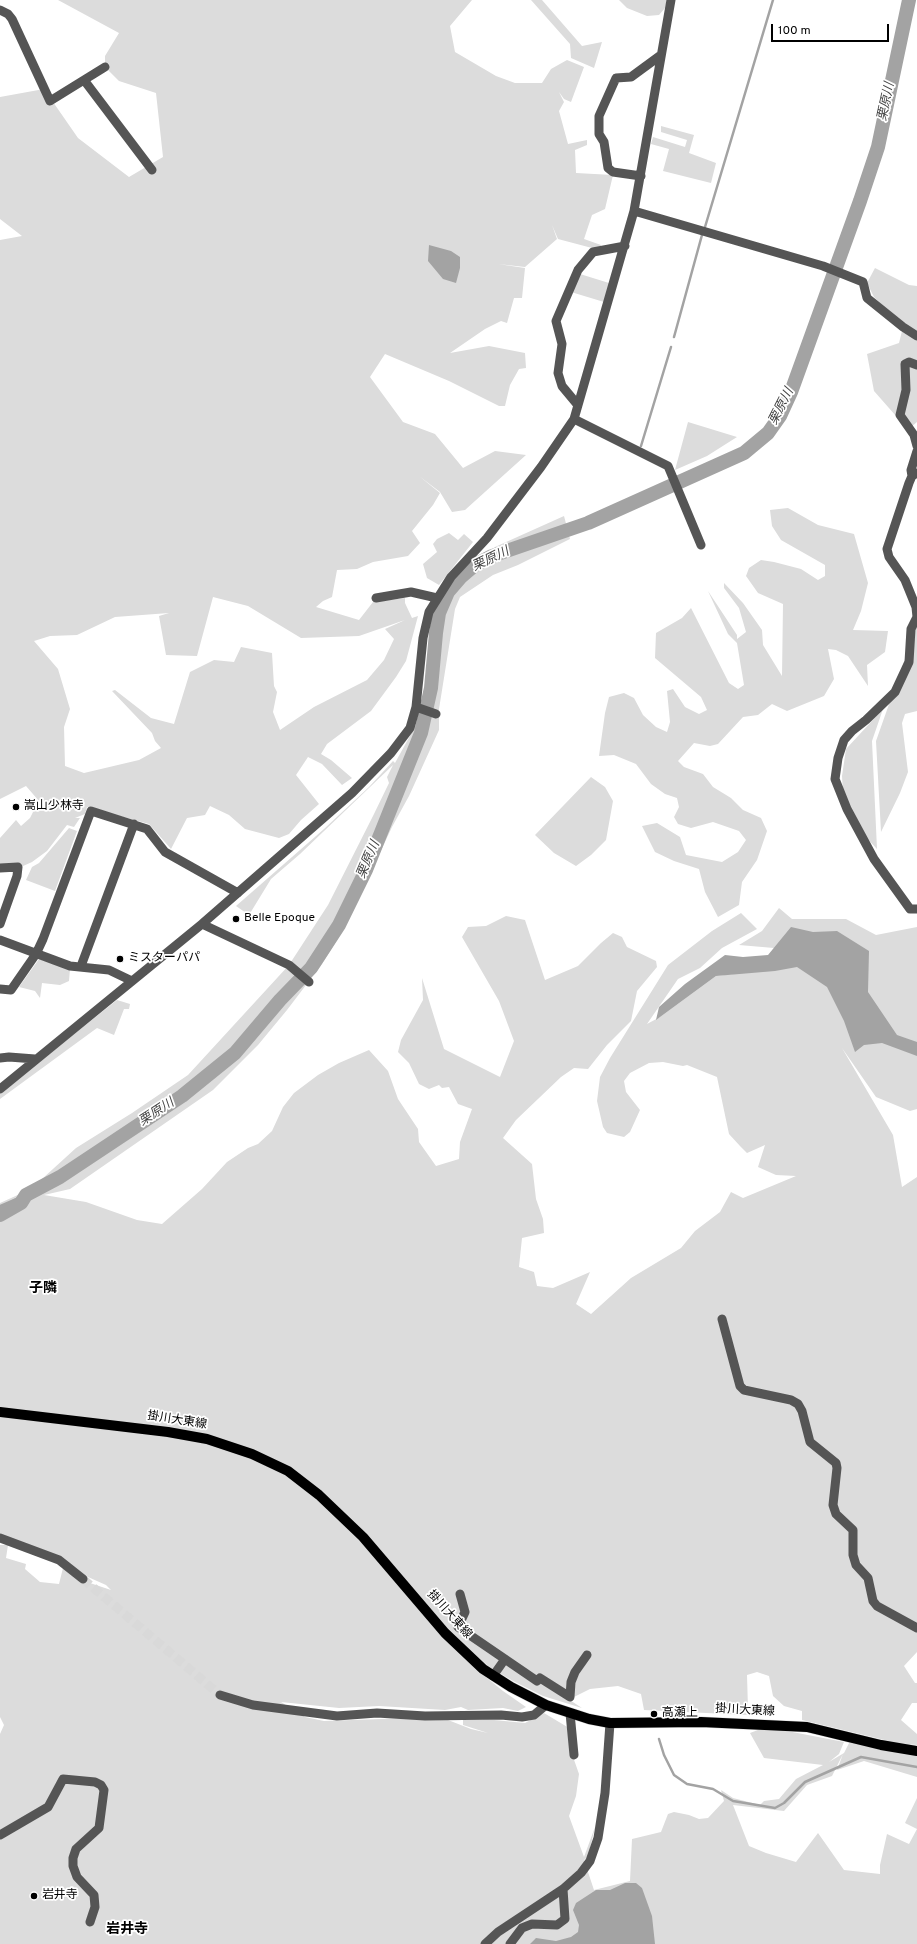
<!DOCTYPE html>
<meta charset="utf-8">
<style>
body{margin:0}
#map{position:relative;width:917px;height:1944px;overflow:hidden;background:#fff;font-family:Overpass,sans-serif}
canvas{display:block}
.scale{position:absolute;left:771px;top:24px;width:118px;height:18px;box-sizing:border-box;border:2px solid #000;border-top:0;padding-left:5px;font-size:12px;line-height:14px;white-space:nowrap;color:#000;-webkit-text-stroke:3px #fff;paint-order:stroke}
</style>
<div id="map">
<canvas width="917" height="1944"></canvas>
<div class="scale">100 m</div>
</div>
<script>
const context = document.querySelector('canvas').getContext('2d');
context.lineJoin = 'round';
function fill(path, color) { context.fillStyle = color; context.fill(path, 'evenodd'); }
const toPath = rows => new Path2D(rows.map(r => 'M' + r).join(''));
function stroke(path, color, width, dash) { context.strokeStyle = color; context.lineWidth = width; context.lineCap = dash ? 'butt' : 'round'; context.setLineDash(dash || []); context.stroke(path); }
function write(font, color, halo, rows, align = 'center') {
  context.font = font + ' Overpass,"Noto Sans JP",sans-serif'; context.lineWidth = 3.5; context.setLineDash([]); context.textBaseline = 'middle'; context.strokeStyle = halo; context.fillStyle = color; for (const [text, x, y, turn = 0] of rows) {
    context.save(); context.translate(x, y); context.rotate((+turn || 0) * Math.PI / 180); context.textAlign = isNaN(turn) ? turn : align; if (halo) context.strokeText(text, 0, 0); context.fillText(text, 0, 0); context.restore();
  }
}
fill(toPath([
 [58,0,472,0,450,26,455,52,496,76,515,83,542,83,551,69,567,60,584,67,571,102,564,99,559,92,564,102,559,111,568,144,587,140,587,145,575,150,576,173,613,175,605,209,592,215,584,239,601,245,600,248,592,248,558,239,552,225,557,239,525,267,498,264,525,268,522,298,514,298,507,323,501,321,485,329,450,353,489,346,525,353,526,368,519,369,510,385,505,406,499,406,449,381,385,354,370,377,403,422,435,434,463,468,495,451,526,455,465,510,452,512,440,492,419,476,440,493,433,505,412,531,420,543,408,556,373,562,357,569,337,570,332,597,323,601,316,607,359,620,373,602,405,598,405,603,412,618,418,616,406,661,396,677,371,711,327,744,321,754,331,760,352,778,342,785,322,764,308,757,296,775,319,804,301,820,289,834,279,838,245,829,229,815,210,806,205,815,187,818,171,849,149,824,87,807,85,814,75,818,80,818,74,827,67,825,47,851,32,862,23,866,18,865,0,868,0,838,16,820,21,826,30,818,33,812,30,807,36,800,39,801,26,786,0,799,0,240,22,236,0,219,0,97,44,89,78,138,129,177,163,157,156,93,119,81,105,67,105,56,119,33],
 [213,597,248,606,301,638,359,636,405,620,385,629,394,639,384,660,367,680,314,707,280,730,273,712,277,692,274,686,272,653,241,647,234,662,214,660,190,672,174,724,151,718,115,690,112,691,152,733,155,741,161,748,139,760,84,773,65,766,64,727,70,709,58,669,34,641,50,636,77,635,115,617,169,613,159,616,166,655,197,656],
 [531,0,542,0,582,46,602,42,594,68,571,58,570,44],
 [619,0,667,0,665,8,659,15,647,16,627,8],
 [661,126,694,135,689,153,716,163,711,183,663,171,669,149,651,144,653,137,685,147,687,140,661,132],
 [875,268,909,285,917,286,917,422,911,427,903,424,874,391,867,354,899,343,903,327,874,297,867,283],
 [580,274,609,283,604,302,571,292],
 [688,422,737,437,707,456,675,470],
 [788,508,818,525,854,534,868,583,861,611,853,630,888,631,885,652,867,665,868,686,848,656,836,650,828,649,834,679,824,696,787,711,772,704,758,715,743,717,718,744,710,746,694,743,678,761,684,767,703,774,713,787,731,798,743,810,761,818,767,831,757,860,742,882,739,905,718,917,705,892,699,869,674,861,655,852,642,826,657,823,680,837,686,855,722,862,738,852,746,840,739,831,713,822,691,828,678,824,674,817,679,807,677,798,665,794,651,784,636,764,614,755,599,756,605,713,609,697,624,693,634,698,643,715,656,727,667,732,670,722,667,691,673,689,685,707,699,714,707,710,701,697,655,658,656,633,682,618,691,608,729,683,738,689,744,685,737,643,728,634,708,591,737,635,737,639,746,632,739,608,724,588,724,583,743,603,762,630,763,645,782,676,783,604,758,593,746,576,749,568,761,560,774,562,801,569,818,580,825,576,825,565,781,540,772,526,770,510],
 [564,516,570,539,518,565,493,575,460,597,455,609,439,709,439,730,409,796,392,827,358,900,337,940,322,964,287,1010,258,1045,213,1090,70,1189,44,1195,86,1202,137,1220,162,1224,202,1189,227,1162,248,1148,258,1144,272,1131,283,1107,294,1093,318,1075,339,1063,369,1050,388,1071,398,1099,418,1129,419,1142,436,1166,459,1159,460,1142,472,1109,458,1104,449,1087,442,1088,439,1085,429,1089,419,1084,409,1063,398,1052,401,1040,423,1000,422,978,444,1049,500,1077,514,1041,499,1001,462,937,468,927,486,926,506,916,525,920,545,980,578,966,601,943,613,933,622,937,627,947,656,961,657,967,637,991,631,1021,607,1045,588,1069,574,1068,561,1077,516,1120,503,1138,532,1164,536,1199,543,1219,544,1233,522,1238,519,1267,534,1272,537,1286,553,1288,590,1272,576,1304,591,1314,631,1278,681,1248,695,1231,720,1212,731,1192,743,1198,796,1176,776,1175,758,1167,765,1145,747,1153,740,1146,729,1134,717,1077,687,1065,683,1066,663,1062,649,1063,630,1073,624,1081,626,1092,640,1110,630,1132,624,1137,607,1133,603,1127,597,1101,600,1077,610,1058,668,965,712,931,741,913,757,929,722,948,700,968,678,979,647,1024,660,1017,716,976,787,968,774,948,739,945,762,931,779,908,792,919,846,919,876,935,917,927,917,1109,910,1111,876,1097,842,1048,893,1135,902,1187,917,1177,917,1652,904,1666,915,1683,917,1683,917,1703,912,1703,901,1720,917,1734,917,1745,897,1743,802,1720,802,1711,784,1706,773,1696,769,1676,757,1672,747,1675,748,1709,725,1705,747,1710,748,1715,644,1710,641,1694,618,1686,590,1689,574,1697,539,1680,582,1708,543,1696,513,1681,488,1666,463,1644,476,1669,503,1691,526,1707,518,1711,503,1708,468,1710,461,1707,445,1710,379,1706,339,1708,281,1702,305,1717,324,1721,409,1718,448,1720,471,1729,488,1733,463,1725,463,1717,525,1723,544,1713,569,1728,572,1754,579,1774,576,1796,569,1816,584,1857,595,1827,588,1857,584,1860,594,1890,630,1881,632,1839,661,1832,668,1814,674,1812,689,1815,699,1819,708,1818,724,1801,721,1790,733,1798,760,1805,764,1801,779,1799,796,1779,823,1765,764,1758,750,1733,758,1730,782,1730,844,1742,839,1754,829,1762,844,1753,850,1741,917,1756,917,1777,864,1761,837,1770,843,1754,832,1776,807,1785,784,1811,733,1805,749,1846,766,1853,796,1862,818,1833,844,1870,880,1874,880,1865,887,1834,909,1844,917,1829,905,1823,917,1798,917,1944,0,1944,0,1734,4,1725,0,1717,0,1545,8,1545,6,1558,26,1564,25,1569,40,1582,59,1584,63,1568,81,1580,111,1590,106,1585,0,1538,0,1220,30,1202,0,1215,0,1203,31,1189,76,1148,132,1113,188,1075,289,965,328,905,373,816,389,783,387,777,393,765,300,854,271,879,249,915,236,906,324,829,369,787,393,761,395,763,417,723,425,687,430,630,437,603,457,575,495,547],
 [449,533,458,540,464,534,473,542,439,585,427,578,423,564,437,552,433,544,437,539],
 [917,625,917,711,905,714,902,723,908,772,900,793,881,832,876,741],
 [883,709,872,741,877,849,863,834,843,793,842,776,846,749],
 [591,777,605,787,613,801,606,840,591,855,576,866,554,853,535,835],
 [69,828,77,831,55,891,26,880,32,867,39,863],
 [39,959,70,969,69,981,60,985,42,983,40,998,35,991,19,987],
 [117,1000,130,1004,129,1009,124,1009,114,1035,97,1028,0,1099,0,1093]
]), '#dcdcdc');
fill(toPath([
 [429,245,451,251,460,257,460,268,456,283,443,279,428,261],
 [791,927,813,932,837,931,869,951,868,992,897,1035,917,1042,917,1056,882,1043,864,1045,855,1052,844,1021,827,987,797,967,775,971,716,976,656,1020,659,1007,685,984,725,955,743,957,768,955],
 [625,1883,636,1883,642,1888,652,1916,655,1944,530,1944,536,1938,556,1941,571,1937,578,1932,579,1925,573,1910,576,1903,596,1890,610,1890]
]), '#a3a3a3');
stroke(toPath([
 [705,227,773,0],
 [674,337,702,235],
 [641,446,671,347],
 [0,1206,26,1195],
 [659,1739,664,1755,674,1775,687,1784,713,1789,733,1801,775,1808,784,1803,805,1782,861,1757,917,1767]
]), '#a3a3a3', 2.5);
stroke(toPath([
 [0,1215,21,1203,26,1195,60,1177,182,1096,235,1053,280,1000,311,968,339,925,366,870,421,733,431,688,436,633,439,613,448,592,461,577,475,565,492,556,588,523,744,453,768,433,780,416,791,392,860,201,878,147,909,0]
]), '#a3a3a3', 14);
stroke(toPath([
 [83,1579,220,1695]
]), '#d9d9d9', 9, [9, 4.5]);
const major = toPath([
 [0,1412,168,1432,207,1439,252,1454,288,1471,319,1495,363,1537,445,1633,483,1669,511,1687,546,1705,589,1719,610,1723,701,1722,807,1727,881,1745,917,1751]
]);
stroke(major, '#dbdbdb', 11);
stroke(toPath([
 [0,10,8,14,12,19,50,101,105,67],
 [84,80,152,170],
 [641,176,613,172,608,168,604,142,599,134,599,116,616,78,631,77,661,55],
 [634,211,823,266,863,282,867,298,903,327,917,336],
 [917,365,909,362,905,364,906,390,900,415,914,435,917,446],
 [577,404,562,386,558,373,562,344,556,321,578,270,593,252,625,246],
 [574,419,668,466,701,545],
 [917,473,912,476,909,483,887,549,889,557,905,580,916,607,917,617,911,629,909,662,895,692,866,720,852,731,844,740,838,758,835,779,847,809,874,859,910,909,917,909],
 [912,476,911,470,917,451],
 [376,598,411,592,437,598],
 [416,707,436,714],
 [0,868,18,867,17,876,0,924],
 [202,924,289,965,309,982],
 [0,940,70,966,109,970,132,981],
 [81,966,134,824],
 [0,989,11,990,36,954,43,939,91,811,147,829,165,852,238,893],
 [0,1058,9,1057,35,1059],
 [0,1089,202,924,352,793,391,753,410,728,416,707,423,638,429,612,451,577,487,538,541,467,574,419,634,211,671,0],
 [722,1319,740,1386,744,1390,791,1400,798,1404,802,1411,810,1442,836,1463,837,1468,833,1505,836,1514,853,1530,853,1555,856,1565,868,1578,873,1601,877,1606,917,1628],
 [0,1538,59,1560,83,1579],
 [460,1594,465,1612,458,1627,537,1681,540,1678,570,1697,571,1682,575,1672,587,1655],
 [493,1676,505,1659],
 [220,1695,253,1705,337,1716,377,1713,425,1716,501,1715,522,1717,534,1715,546,1705],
 [570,1713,574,1755],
 [0,1835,48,1807,63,1779,95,1782,101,1785,104,1790,99,1828,76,1849,73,1858,73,1866,77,1877,94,1895,95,1907,90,1922],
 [485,1944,498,1932,563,1889,581,1873,590,1861,598,1838,605,1793,610,1723],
 [510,1944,522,1928,532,1924,557,1925,565,1919,563,1889]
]), '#555', 9);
stroke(major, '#000', 10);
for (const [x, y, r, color] of [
 [16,807,4,"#000"],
 [236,919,4,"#000"],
 [120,959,4,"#000"],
 [654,1714,4,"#000"],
 [34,1896,4,"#000"]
]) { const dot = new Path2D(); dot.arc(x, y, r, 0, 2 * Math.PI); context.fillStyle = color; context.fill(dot); stroke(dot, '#fff', 1.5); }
write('12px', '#000', '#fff', [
 ["嵩山少林寺",24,807],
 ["Belle Epoque",244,919],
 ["ミスターパパ",128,959],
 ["高瀬上",662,1714],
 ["岩井寺",42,1896]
], 'left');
write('12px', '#000', '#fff', [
 ["掛川大東線",177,1421,9],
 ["掛川大東線",449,1615,48],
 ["掛川大東線",745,1711,3]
]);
write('italic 13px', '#444', '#fff', [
 ["栗原川",887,102,-78],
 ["栗原川",782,407,-63],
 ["栗原川",491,560,-26],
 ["栗原川",369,860,-67],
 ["栗原川",157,1113,-33]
]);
write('bold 14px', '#000', '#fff', [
 ["子隣",43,1289],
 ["岩井寺",127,1930]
]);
</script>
